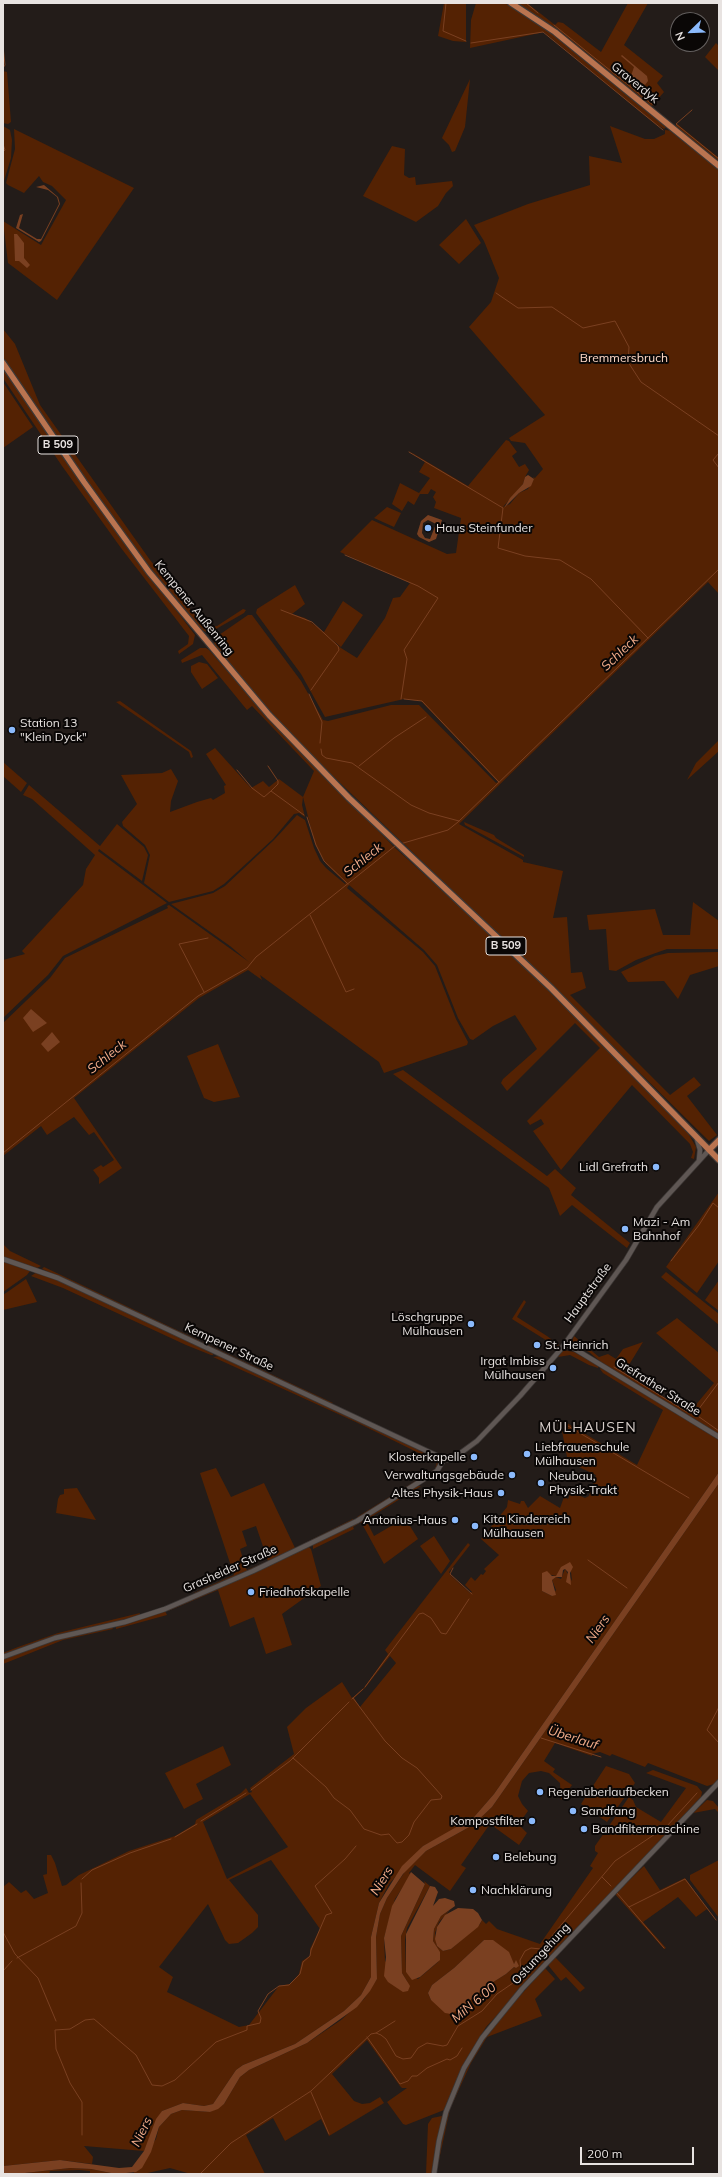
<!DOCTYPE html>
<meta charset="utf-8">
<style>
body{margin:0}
#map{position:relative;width:722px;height:2177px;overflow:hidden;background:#231c19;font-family:Mulish,sans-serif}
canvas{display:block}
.frame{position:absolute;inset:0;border:4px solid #e8e3e1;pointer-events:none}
.north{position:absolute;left:670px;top:12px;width:40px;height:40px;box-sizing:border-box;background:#0a0706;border:1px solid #635f5e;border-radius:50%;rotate:247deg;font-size:11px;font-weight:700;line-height:16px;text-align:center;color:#e8e3e1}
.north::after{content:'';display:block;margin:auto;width:14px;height:18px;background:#8bbafc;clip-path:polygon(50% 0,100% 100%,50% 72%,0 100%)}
.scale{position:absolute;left:580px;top:2147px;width:114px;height:18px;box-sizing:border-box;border:2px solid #e8e3e1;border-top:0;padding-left:5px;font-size:12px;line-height:14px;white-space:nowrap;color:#e8e3e1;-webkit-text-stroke:3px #0a0706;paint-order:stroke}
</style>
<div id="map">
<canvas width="722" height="2177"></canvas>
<div class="frame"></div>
<div class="north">N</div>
<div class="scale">200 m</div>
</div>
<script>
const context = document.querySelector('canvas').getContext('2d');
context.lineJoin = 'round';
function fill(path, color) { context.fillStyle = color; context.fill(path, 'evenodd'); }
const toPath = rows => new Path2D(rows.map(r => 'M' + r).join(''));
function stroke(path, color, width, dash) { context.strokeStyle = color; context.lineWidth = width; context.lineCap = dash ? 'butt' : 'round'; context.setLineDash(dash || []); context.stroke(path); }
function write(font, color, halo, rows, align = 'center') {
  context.font = font + ' Mulish,sans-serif'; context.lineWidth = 4; context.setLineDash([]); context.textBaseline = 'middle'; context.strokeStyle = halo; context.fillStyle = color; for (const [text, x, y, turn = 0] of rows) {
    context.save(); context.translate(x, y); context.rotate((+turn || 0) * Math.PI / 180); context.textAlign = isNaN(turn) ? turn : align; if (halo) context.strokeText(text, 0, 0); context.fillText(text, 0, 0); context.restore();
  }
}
fill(toPath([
 [444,3,466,3,466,42,453,41,438,36],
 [476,3,505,3,547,29,666,127,664,129,653,122,544,32,470,48,471,20],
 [518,3,527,3,555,25,558,22,563,23,601,52,628,3,648,3,624,45,663,76,657,83,664,92,651,107,550,26],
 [716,43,719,46,719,71,705,57],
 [3,71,7,72,11,122,8,124,3,123],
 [470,79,465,127,455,151,452,152,449,145,442,138],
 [676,123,719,158,719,163,676,128],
 [3,126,10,130,12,140,11,158,3,184],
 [610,126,645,139,654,139,665,134,665,130,673,131,719,168,719,594,708,582,459,824,523,860,523,862,563,871,553,918,567,917,571,973,582,972,586,988,570,995,670,1095,694,1077,701,1085,687,1096,717,1135,709,1141,515,950,313,757,254,694,215,646,214,643,219,635,248,615,252,615,301,681,323,720,328,721,391,705,419,705,496,783,498,782,421,701,404,699,325,717,301,674,256,613,257,609,295,585,305,604,292,614,305,618,324,632,343,601,363,615,341,647,326,635,341,648,357,658,385,618,393,598,400,597,410,583,340,552,372,520,447,554,456,553,461,518,434,508,436,502,433,497,436,492,431,489,428,494,420,494,414,505,408,501,402,511,392,504,400,483,419,493,430,478,419,472,425,462,409,451,468,486,506,440,509,441,517,452,512,456,519,467,525,464,529,470,525,477,523,484,503,507,510,504,519,493,528,489,534,479,533,477,535,478,543,469,525,443,511,441,509,438,545,415,469,327,491,302,499,278,484,241,474,225,528,204,590,185,589,156,622,163],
 [14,129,134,188,57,300,8,263,3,221,41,245,66,200,52,186,43,182,39,176,24,193,8,185,6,183,15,149],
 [392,146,405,149,404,175,409,178,415,177,416,185,452,181,453,186,446,193,438,206,416,222,363,196],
 [466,219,481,243,459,264,439,245],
 [3,329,15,344,40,405,150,560,200,621,209,627,217,626,243,609,246,610,244,613,209,633,201,630,145,563,86,481,3,358],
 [3,366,124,542,195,635,193,644,179,654,178,651,188,644,189,636,121,548,62,466,3,378],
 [3,382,33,427,3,448],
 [387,507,401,513,394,527,374,518],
 [200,648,206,648,209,650,254,702,393,846,513,955,625,1066,688,1133,696,1147,694,1159,691,1158,693,1152,690,1144,632,1085,561,1170,533,1131,544,1124,541,1119,530,1125,527,1121,600,1048,575,1023,507,1091,501,1083,503,1079,537,1049,515,1015,493,1026,473,1040,470,1039,458,1018,437,965,424,950,349,885,347,888,423,952,435,966,456,1019,468,1042,467,1045,384,1073,379,1062,260,975,262,980,248,970,199,998,74,1098,122,1168,99,1184,99,1178,93,1170,101,1165,103,1167,114,1160,94,1132,89,1135,74,1117,47,1135,41,1126,3,1156,3,1023,50,978,65,958,168,908,167,906,169,905,249,962,230,946,171,904,213,893,225,886,274,840,297,815,305,820,314,848,320,861,326,868,345,884,346,883,326,864,315,844,303,797,302,805,305,817,299,813,294,814,273,839,224,884,213,891,169,902,144,883,150,855,145,845,123,826,122,822,137,804,121,775,162,773,171,769,178,781,171,801,170,812,197,802,211,798,213,800,225,793,224,786,226,785,206,754,215,748,251,788,263,781,269,787,279,779,303,797,314,771,252,706,247,710,202,655,182,663,181,660],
 [199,662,207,664,218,678,202,689,191,672,191,666],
 [120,701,191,751,193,757,191,758,189,752,116,702],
 [719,740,719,751,687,780,696,763],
 [3,762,27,783,21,792,3,776],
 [29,785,100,846,117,824,144,847,148,855,142,881,99,849,98,851,167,903,63,956,48,975,3,1018,3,960,25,954,22,951,83,885,86,869,95,855,32,799,23,795],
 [464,822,494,835,496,838,524,855,524,857,465,825],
 [693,902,719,921,719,949,667,949,636,960,616,971,609,970,606,929,589,930,587,915,655,909,663,935,690,935],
 [719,952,719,966,690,975,678,999,664,981,628,982,621,972,655,956,668,953],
 [218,1044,240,1097,214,1102,204,1098,187,1056],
 [403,1070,547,1176,555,1169,576,1188,571,1195,630,1243,627,1248,572,1205,560,1216,549,1188,393,1074],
 [719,1192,719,1261,697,1293,666,1267],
 [3,1244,10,1251,41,1266,37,1268,3,1257],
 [3,1261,30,1271,27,1275,3,1292],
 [44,1267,200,1341,200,1342,42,1269],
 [37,1272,60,1281,213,1353,213,1355,211,1355,186,1345,63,1288,31,1276],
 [666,1272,719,1314,719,1325,661,1277],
 [26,1279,37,1302,3,1310,3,1295],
 [719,1280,719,1311,705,1300],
 [524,1300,526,1302,517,1317,547,1336,559,1345,557,1347,512,1319],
 [677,1318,719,1353,719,1435,601,1362,589,1352,576,1346,572,1341,574,1336,599,1357,608,1354,616,1359,623,1349,643,1342,624,1373,689,1413,714,1383,656,1333],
 [202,1342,333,1403,331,1404,205,1345],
 [563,1350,574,1352,599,1366,598,1368,589,1365,570,1355,558,1357],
 [220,1356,436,1458,438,1465,435,1471,359,1518,357,1517,435,1469,437,1462,358,1423,213,1357],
 [601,1367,719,1440,719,1472,494,1794,474,1817,465,1824,423,1846,389,1884,379,1903,371,1937,371,1977,361,1995,344,2011,295,2044,243,2065,236,2070,213,2104,204,2106,183,2103,162,2111,144,2151,84,2146,93,2157,92,2164,60,2160,3,2166,3,1887,9,1882,21,1893,26,1890,34,1899,48,1893,43,1875,47,1874,47,1855,51,1855,55,1863,62,1886,66,1885,79,1875,129,1851,175,1836,195,1824,196,1820,241,1793,246,1788,249,1793,252,1792,250,1788,294,1754,287,1727,306,1708,342,1682,352,1698,364,1688,388,1654,385,1650,468,1543,470,1545,449,1572,451,1576,470,1593,472,1592,465,1585,471,1577,475,1581,481,1574,483,1575,486,1571,484,1569,499,1555,481,1539,507,1507,508,1500,520,1504,521,1501,524,1501,528,1508,540,1496,560,1508,564,1497,568,1499,571,1492,585,1498,589,1496,596,1475,568,1462,562,1431,567,1423,637,1465,663,1410,603,1373,600,1369],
 [570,1563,572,1581,565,1569,561,1579,556,1577,552,1580,556,1590,552,1596,542,1591,543,1573,556,1576],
 [390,1656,396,1663,360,1707,354,1698,365,1688],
 [250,1794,288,1847,227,1879,203,1822],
 [271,1860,320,1929,310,1949,310,1956,302,1961,299,1974,290,1984,279,1986,249,2025,239,2027,167,1992,173,1977,159,1967,208,1904,225,1940,229,1944,238,1943,252,1933,258,1927,258,1915,229,1880],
 [216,1468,231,1497,264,1483,295,1548,353,1519,353,1521,253,1570,197,1594,194,1593,234,1575,200,1473],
 [256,1526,268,1561,247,1570,242,1563,244,1562,240,1549,247,1546,242,1531],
 [719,1483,719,1778,714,1784,707,1786,648,1763,645,1767,612,1754,610,1756,600,1752,592,1754,592,1756,555,1743,544,1761,555,1769,553,1772,572,1785,561,1800,560,1783,549,1773,541,1771,529,1773,522,1781,518,1796,522,1804,528,1811,520,1822,521,1827,527,1833,519,1845,490,1824,461,1865,466,1868,450,1891,415,1865,409,1873,411,1875,395,1899,384,1938,385,1961,408,1983,402,1973,401,1936,425,1884,424,1881,430,1886,407,1928,405,1940,406,1972,418,1979,438,1962,440,1954,433,1941,434,1929,441,1916,450,1910,439,1922,435,1933,437,1946,443,1951,451,1949,480,1924,482,1920,486,1924,489,1921,497,1929,540,1944,593,1868,590,1866,598,1853,595,1851,595,1846,629,1797,633,1800,636,1807,661,1822,686,1788,646,1773,653,1770,697,1786,702,1792,701,1797,486,2027,462,2067,444,2110,406,2125,403,2124,387,2102,407,2088,402,2088,400,2086,367,2040,332,2074,354,2101,362,2104,370,2103,380,2097,384,2103,329,2136,321,2119,285,2141,273,2118,246,2135,265,2174,191,2174,170,2168,143,2174,129,2174,133,2174,156,2139,159,2127,171,2114,182,2110,210,2112,224,2104,240,2077,249,2070,307,2043,341,2020,364,1999,377,1979,376,1937,380,1914,387,1898,406,1870,426,1851,473,1825,492,1807],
 [484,1940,514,1964,516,1961,516,1968,514,1967,506,1974,487,1986,461,2008,431,2000,428,1993,432,1985,454,1968],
 [417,1486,421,1486,366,1520,374,1536,405,1518,418,1539,384,1564,361,1522,353,1527,354,1529,313,1549,313,1544],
 [77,1488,96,1520,56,1513,58,1499,60,1495,64,1494,64,1489],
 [434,1536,450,1561,441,1574,420,1546],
 [308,1546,311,1549,321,1586,282,1614,292,1645,266,1654,254,1617,230,1627,218,1590,168,1611,169,1608],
 [165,1611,167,1615,116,1629,116,1625],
 [140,1613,139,1616,58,1636,3,1656,3,1653,18,1647,58,1633],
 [112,1627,113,1629,63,1640,3,1664,3,1659,58,1638],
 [223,1746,231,1765,196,1784,203,1799,184,1809,165,1773],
 [606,1766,629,1774,635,1783,607,1822,581,1804],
 [707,1800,713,1801,719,1808,719,1813,715,1809,693,1813],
 [719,1860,719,1918,690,1880,690,1875],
 [644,1866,660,1890,685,1878,717,1922,707,1909,696,1917,678,1897,643,1922,666,1948,664,1949,615,1894],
 [555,1957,585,1988,580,1992,566,1977,561,1981,548,1965],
 [545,1968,555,1979,535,1999,542,2016,487,2037,471,2063,450,2109,436,2174,439,2146,449,2109,469,2064,491,2028],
 [442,2116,432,2174,426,2174,428,2124,432,2118],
 [70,2168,91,2169,116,2174,90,2174,90,2171,79,2170,50,2171,49,2174,16,2174]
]), '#542203');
fill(toPath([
 [622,55,647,76,648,81,645,85,631,76,634,67,621,56],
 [44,185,58,197,60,204,41,241,39,242,16,228,20,215,23,214,19,228,37,239,41,239,59,204,57,197,48,190,36,187],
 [14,234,17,234,24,243,24,258,30,265,27,268,19,261,15,261],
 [528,475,534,479,531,486,519,493,504,508,510,498,523,484,525,477],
 [428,515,442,520,436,539,429,542,419,537,417,534,421,521],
 [428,520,436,524,430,539,425,538,422,533,423,523],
 [31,1009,47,1023,33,1032,23,1018],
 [52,1032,60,1042,48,1052,41,1044],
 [719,1472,719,1483,492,1807,473,1825,426,1851,403,1874,387,1898,380,1914,376,1937,377,1979,370,1991,357,2007,307,2043,249,2070,240,2077,224,2104,218,2109,210,2112,182,2110,171,2114,159,2127,151,2152,142,2168,136,2172,116,2174,91,2169,70,2168,16,2174,3,2173,3,2166,60,2160,119,2168,132,2167,144,2151,156,2119,162,2111,183,2103,204,2106,213,2104,236,2070,243,2065,295,2044,344,2011,361,1995,371,1977,371,1937,379,1903,402,1866,423,1846,474,1817,494,1794],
 [570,1562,573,1567,570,1573,571,1585,566,1582,568,1572,565,1569,563,1570,562,1577,556,1577,552,1580,556,1595,552,1596,542,1591,542,1573,547,1571,552,1576,556,1576,561,1567],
 [411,1872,425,1884,401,1936,402,1973,410,1986,408,1991,403,1992,388,1982,384,1976,386,1957,384,1938,392,1906],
 [430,1886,435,1887,438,1892,433,1906,439,1899,445,1898,454,1901,455,1906,441,1916,434,1929,433,1941,440,1952,440,1960,420,1977,412,1980,406,1972,406,1934],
 [458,1908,473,1909,478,1913,482,1920,478,1927,451,1949,443,1951,437,1946,435,1939,437,1927,445,1915],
 [484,1940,493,1940,509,1952,514,1964,516,1960,519,1966,516,1968,514,1967,506,1974,487,1986,461,2008,451,2014,445,2013,431,2000,428,1993,432,1985,454,1968]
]), '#7a4021');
stroke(toPath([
 [446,3,443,31,466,41],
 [526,3,538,13],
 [554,25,653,105],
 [471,43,543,32,663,130],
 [3,46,5,65,3,68],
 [692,110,676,124,719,159],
 [3,144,5,150,3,152],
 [3,249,3,255],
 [496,293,518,308,552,307,583,328,615,321,629,347,628,362,641,382,719,436],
 [409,452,503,508,498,548,525,556,560,560,591,579,648,638],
 [719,453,713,460,719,468],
 [345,555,418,586,438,598,404,650,407,659,401,699],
 [281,610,312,622,338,646,339,650,311,690],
 [309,694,322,722,320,743],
 [404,699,422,701,499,782],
 [321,749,322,755,326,758,352,763,411,805,429,813,459,821],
 [268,766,278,781,278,784,271,791],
 [359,766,394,738,426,717],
 [237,770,252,788,264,797,271,791,304,815],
 [307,817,316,845,324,861,348,884],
 [400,844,448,830,458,822,719,569],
 [310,915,346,992,354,989],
 [204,992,179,944,208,938],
 [3,1153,198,996,247,968,256,957,395,846],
 [671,1261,699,1225,713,1203,719,1208],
 [614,1367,687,1412],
 [719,1382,695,1414,719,1431],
 [568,1426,689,1498],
 [588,1560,627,1588],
 [453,1568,450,1574,472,1594],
 [365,1687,419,1614,423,1613,431,1618,441,1633,446,1634,469,1599],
 [352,1699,363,1689],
 [719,1707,707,1730,719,1743],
 [541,1738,601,1757],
 [293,1758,326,1787,334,1798,350,1810,364,1829,381,1835,389,1834,397,1843,402,1842,409,1835,414,1822,431,1800,441,1799,442,1796,417,1768,402,1758,385,1741,353,1698],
 [251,1790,290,1761,349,1702],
 [201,1821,246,1793],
 [175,1837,197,1824],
 [602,1877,611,1886],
 [82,1879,92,1870,130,1853,171,1839],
 [617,1893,629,1907,685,1879,716,1920],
 [629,1907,664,1948],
 [3,1932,15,1954,38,1978,56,2021],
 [17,1958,76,1926,82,1913,81,1883],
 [3,1971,12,1961],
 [376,2033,395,2021],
 [367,2037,400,2084,408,2081,412,2076,417,2076,427,2068,447,2059,450,2060,457,2056,462,2048],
 [311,2092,329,2134],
 [82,2135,82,2102,70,2083,56,2049,55,2030,70,2029,85,2020,94,2019,136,2055,152,2085,162,2086,175,2080,216,2042,247,2030,247,2026,260,2023,261,2018,258,2011,268,1994,279,1986,289,1985,300,1974,303,1962,310,1956,311,1950,326,1915,332,1913,315,1886,345,1859,356,1846],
 [200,2174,231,2143,311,2091,371,2034,376,2033,381,2035,386,2039,396,2056,403,2059,411,2058,418,2048,427,2043,443,2046,447,2045,458,2026,482,2011,497,1994,513,1983,521,1973,520,1960,525,1951,531,1948,541,1949,615,1861,667,1826,697,1793]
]), '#7a4021', 1);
const minor = toPath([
 [696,1136,700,1150,699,1160],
 [3,1259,58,1278,444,1459,451,1460,477,1441,520,1396,561,1349,626,1260,657,1207,709,1150],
 [565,1343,719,1437],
 [3,1657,55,1638,125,1622,165,1609,253,1571,357,1521,437,1471,444,1459],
 [434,2174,439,2141,446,2112,464,2068,482,2038,522,1989,719,1782]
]);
const major = toPath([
 [511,3,555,32,719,166],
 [3,363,84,482,149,572,269,715,349,798,551,988,719,1160],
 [709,1150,719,1140]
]);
stroke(minor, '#3c3735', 6);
stroke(major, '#3c3735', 8);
stroke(minor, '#5f5754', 4.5);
stroke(major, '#ba7450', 5.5);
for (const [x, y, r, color] of [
 [428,528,4,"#8bbafc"],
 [12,730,4,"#8bbafc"],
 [656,1167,4,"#8bbafc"],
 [625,1229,4,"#8bbafc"],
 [471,1324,4,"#8bbafc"],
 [537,1345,4,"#8bbafc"],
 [553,1368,4,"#8bbafc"],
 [527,1454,4,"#8bbafc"],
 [474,1457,4,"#8bbafc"],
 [512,1475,4,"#8bbafc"],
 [541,1483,4,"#8bbafc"],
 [501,1493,4,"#8bbafc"],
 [455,1520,4,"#8bbafc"],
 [475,1526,4,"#8bbafc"],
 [251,1592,4,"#8bbafc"],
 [540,1792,4,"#8bbafc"],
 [573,1811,4,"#8bbafc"],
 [532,1821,4,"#8bbafc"],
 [584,1829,4,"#8bbafc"],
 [496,1857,4,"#8bbafc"],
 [473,1890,4,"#8bbafc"]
]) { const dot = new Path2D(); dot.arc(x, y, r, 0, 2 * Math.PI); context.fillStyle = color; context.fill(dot); stroke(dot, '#0a0706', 1.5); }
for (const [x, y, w] of [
 [58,445,40],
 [506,946,40]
]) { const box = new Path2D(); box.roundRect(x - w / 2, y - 9, w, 18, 3); context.fillStyle = '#0a0706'; context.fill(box); stroke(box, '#e8e3e1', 1); }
write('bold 11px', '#e8e3e1', null, [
 ["B 509",58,445],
 ["B 509",506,946]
]);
write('12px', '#e8e3e1', '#0a0706', [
 ["Graverdyk",635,83,39],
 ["Kempener Außenring",194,608,51],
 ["Hauptstraße",588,1293,-54],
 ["Kempener Straße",229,1347,25],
 ["Grefrather Straße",658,1387,32],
 ["Grasheider Straße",230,1569,-24],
 ["Ostumgehung",541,1954,-47]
]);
write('12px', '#ffdac8', '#0a0706', [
 ["Bremmersbruch",624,358]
]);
write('12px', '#e8e3e1', '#0a0706', [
 ["Haus Steinfunder",436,528],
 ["Station 13",20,723],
 ["\"Klein Dyck\"",20,737],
 ["Lidl Grefrath",648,1167,"right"],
 ["Mazi - Am",633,1222],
 ["Bahnhof",633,1236],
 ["Löschgruppe",463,1317,"right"],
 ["Mülhausen",463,1331,"right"],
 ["St. Heinrich",545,1345],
 ["Irgat Imbiss",545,1361,"right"],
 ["Mülhausen",545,1375,"right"],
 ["Liebfrauenschule",535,1447],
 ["Mülhausen",535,1461],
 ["Klosterkapelle",466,1457,"right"],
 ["Verwaltungsgebäude",504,1475,"right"],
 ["Neubau,",549,1476],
 ["Physik-Trakt",549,1490],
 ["Altes Physik-Haus",493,1493,"right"],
 ["Kita Kinderreich",483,1519],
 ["Mülhausen",483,1533],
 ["Antonius-Haus",447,1520,"right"],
 ["Friedhofskapelle",259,1592],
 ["Regenüberlaufbecken",548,1792],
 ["Sandfang",581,1811],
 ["Kompostfilter",524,1821,"right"],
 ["Bandfiltermaschine",592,1829],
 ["Belebung",504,1857],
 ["Nachklärung",481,1890]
], 'left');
write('italic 13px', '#f4ad8a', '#0a0706', [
 ["Schleck",620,653,-44],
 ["Schleck",363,860,-39],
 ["Schleck",107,1057,-39],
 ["Niers",598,1629,-55],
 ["Überlauf",573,1738,18],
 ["Niers",382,1881,-58],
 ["MiN 6.00",474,2003,-40],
 ["Niers",142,2132,-64]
]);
context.letterSpacing = '1px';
write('14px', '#d5ccc8', '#0a0706', [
 ["MÜLHAUSEN",588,1428]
]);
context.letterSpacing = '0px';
</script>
